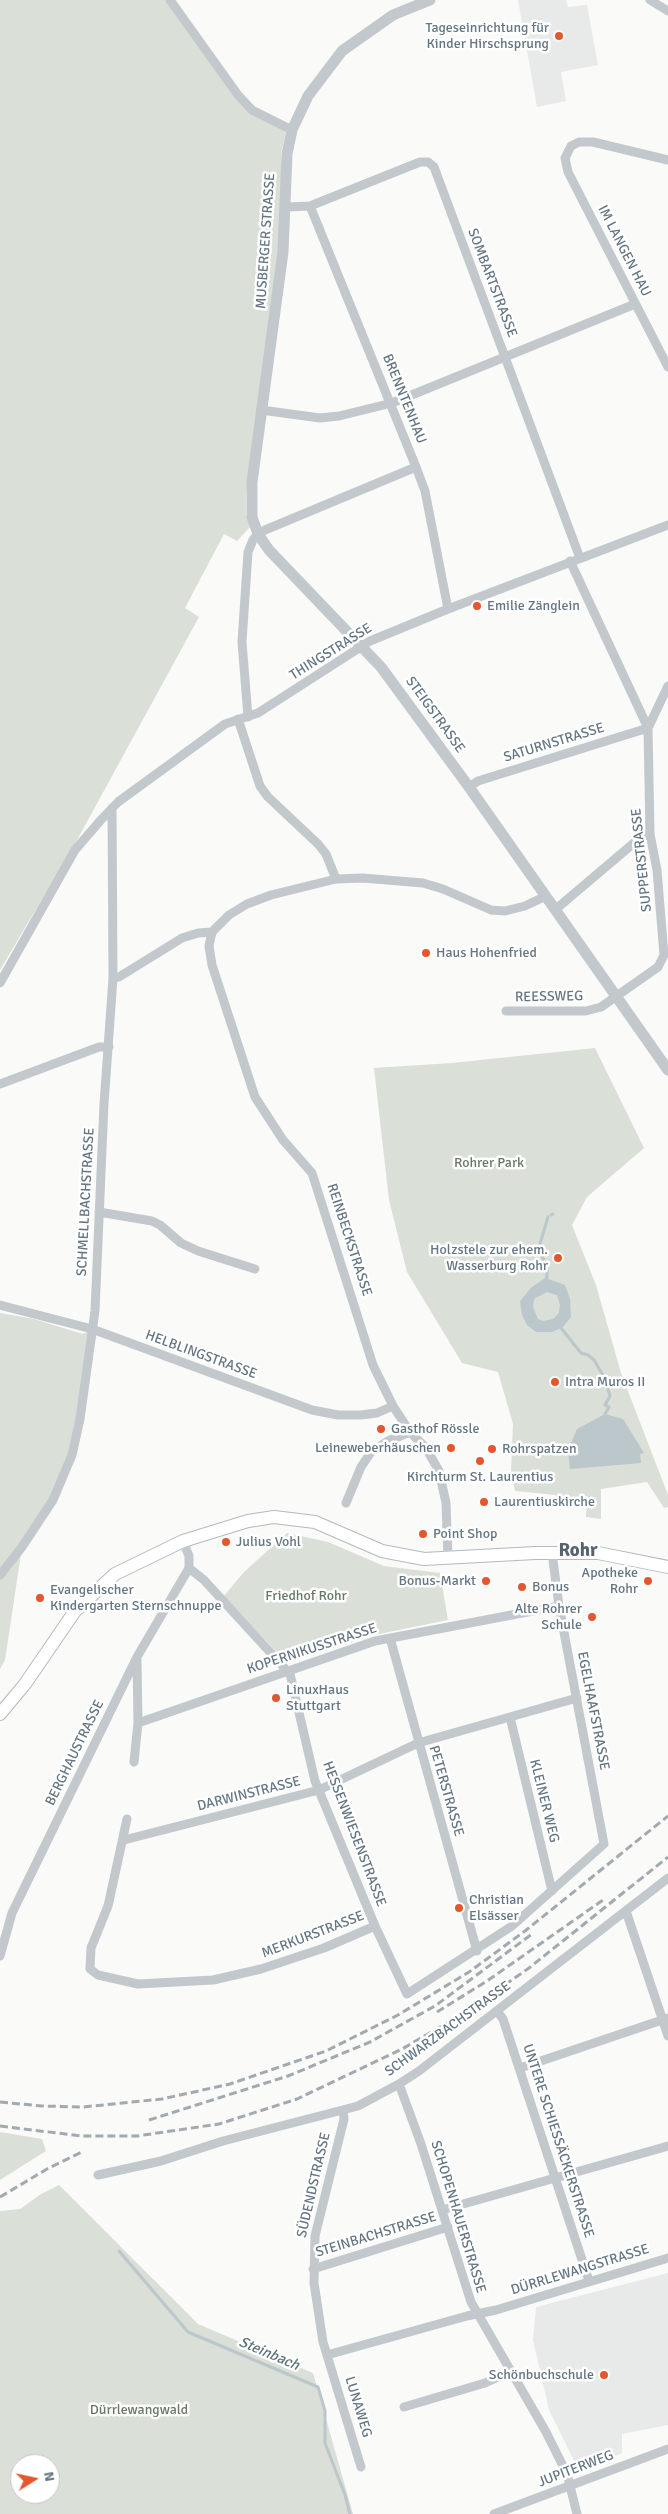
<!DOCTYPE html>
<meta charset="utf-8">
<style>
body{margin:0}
#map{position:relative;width:668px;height:2514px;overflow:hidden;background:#fafaf8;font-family:Signika,sans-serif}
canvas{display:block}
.north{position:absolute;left:10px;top:2454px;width:50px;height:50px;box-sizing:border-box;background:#fff;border:1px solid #c1c8cd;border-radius:50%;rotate:80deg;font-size:14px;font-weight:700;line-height:20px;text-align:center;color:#657683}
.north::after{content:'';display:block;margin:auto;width:18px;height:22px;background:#e4572e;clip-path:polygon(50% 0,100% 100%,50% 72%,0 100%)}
</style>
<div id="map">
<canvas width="668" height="2514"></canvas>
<div class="north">N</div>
</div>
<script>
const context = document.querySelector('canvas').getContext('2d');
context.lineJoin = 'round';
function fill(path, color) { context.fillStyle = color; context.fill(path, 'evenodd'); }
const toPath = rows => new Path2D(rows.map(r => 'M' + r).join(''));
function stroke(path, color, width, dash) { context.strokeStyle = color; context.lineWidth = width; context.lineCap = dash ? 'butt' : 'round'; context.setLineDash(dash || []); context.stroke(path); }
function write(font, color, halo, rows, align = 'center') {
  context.font = font + ' Signika,sans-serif'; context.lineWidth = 5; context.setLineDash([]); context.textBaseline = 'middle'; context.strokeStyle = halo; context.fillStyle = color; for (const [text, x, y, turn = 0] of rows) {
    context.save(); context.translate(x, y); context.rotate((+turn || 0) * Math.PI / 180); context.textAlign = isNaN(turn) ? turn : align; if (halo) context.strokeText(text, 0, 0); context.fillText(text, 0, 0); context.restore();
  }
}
fill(toPath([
 [518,0,566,0,568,7,587,5,598,65,561,72,566,101,537,107],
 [668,2273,668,2425,622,2434,622,2453,580,2473,549,2410,533,2340,536,2307]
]), '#e8e9e9');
fill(toPath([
 [0,0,170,0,238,95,286,131,281,154,282,208,278,252,246,495,246,514,250,527,237,541,224,534,185,608,199,617,77,840,0,970],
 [595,1048,644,1148,587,1197,572,1225,596,1285,621,1373,668,1495,668,1507,664,1508,647,1482,601,1489,601,1519,586,1517,587,1496,567,1501,555,1495,515,1491,511,1471,513,1424,498,1372,462,1363,407,1272,389,1200,374,1068,452,1063],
 [0,1313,34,1319,83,1334,92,1329,80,1419,64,1477,22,1547,5,1660,0,1669],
 [287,1533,328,1542,384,1566,440,1573,448,1620,374,1635,287,1663,224,1596,243,1573],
 [0,2132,42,2139,46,2151,0,2180],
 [59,2185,198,2324,313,2373,353,2514,0,2514,0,2211,20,2209,41,2194],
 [20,2464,50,2464,50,2494,20,2494]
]), '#dadfd7');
fill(toPath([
 [545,1278,565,1285,570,1299,571,1317,563,1327,552,1332,536,1332,527,1325,522,1315,520,1301,531,1288],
 [547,1292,557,1295,560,1305,559,1313,553,1319,543,1321,538,1319,533,1307,534,1299],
 [605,1414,623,1419,644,1453,640,1454,641,1463,570,1469,568,1450,577,1429]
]), '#bbc7cb');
stroke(toPath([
 [551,1215,553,1214],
 [547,1278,547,1270,539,1247,548,1217],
 [561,1328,581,1353,588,1355,594,1360,604,1377,610,1396,605,1405,609,1407,605,1414],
 [119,2251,188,2332,318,2387,325,2411,325,2443,345,2495,350,2514]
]), '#bbc7cb', 3);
const secondary = toPath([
 [0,1714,25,1684,75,1611,115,1574,183,1541,248,1521,274,1517,315,1522,382,1551,424,1559,535,1553,598,1553,668,1567]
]);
stroke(secondary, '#b3babf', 14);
stroke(toPath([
 [170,0,238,95,252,110,292,130],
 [650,0,668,11],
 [668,160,593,142,579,142,571,146,565,158,568,172,668,367],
 [310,206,416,467,425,491,448,609],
 [286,207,310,206,420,162,428,162,434,167,580,558],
 [261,410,320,418,339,416,392,403,635,304],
 [248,717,242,642,248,552,253,540,258,534,265,530,416,467],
 [238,719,260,786,268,797,318,844,326,854,336,879],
 [469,787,478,781,648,728,570,561],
 [556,909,641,837,650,834],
 [212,932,209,946,212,965,255,1097,283,1140,312,1173,373,1365,393,1406,410,1432,426,1448,439,1471,446,1503,448,1559],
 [113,978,119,977,182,938,198,933,212,932,229,915,247,904,271,895,336,879,363,878,423,883,443,889,491,910,505,911,525,906,546,896],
 [0,983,75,850,100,821,118,802,225,724,258,713,370,641,448,609,668,525],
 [506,1011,586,1011,601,1007,658,967,664,955,657,870,650,834,648,728,668,686],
 [0,1084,99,1047,109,1047],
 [99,1212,152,1221,160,1225,181,1243,198,1251,255,1269],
 [0,1305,92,1329,312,1410,338,1415,361,1415,377,1413,393,1406],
 [346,1503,361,1467,371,1452,388,1441,410,1432],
 [183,1541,189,1556,189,1568],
 [189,1568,204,1580,290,1674,315,1781,375,1926,407,1994,512,1926,604,1844,559,1606,552,1553],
 [0,1575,22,1547,53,1500,72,1455,80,1419,95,1311,104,1104,113,978,112,808],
 [390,1638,477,1951],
 [510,1717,552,1891],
 [138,1723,375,1641,559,1606],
 [134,1762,138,1723,137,1660],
 [127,1819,108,1906,91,1948,90,1969,98,1975,138,1984,213,1980,261,1969,324,1948,375,1926],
 [124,1840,319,1790,418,1743,577,1698],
 [626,1911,668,2036],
 [0,1956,12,1913,137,1657,189,1568],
 [497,2011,503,2019,589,2281],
 [520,2068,668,2018],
 [399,2084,421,2144,471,2302,546,2432,567,2474,577,2514],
 [343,2110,344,2119,315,2236,314,2283,323,2342,361,2467],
 [98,2175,161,2161,223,2141,358,2106,399,2084,419,2071,668,1878],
 [442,2210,668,2146],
 [313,2269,448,2227],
 [327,2355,467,2316,496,2310,668,2258],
 [404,2407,485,2383,511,2371],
 [494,2514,668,2449]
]), '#c3c8cc', 9);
stroke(toPath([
 [430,0,393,15,342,51,308,96,292,130,287,154,283,252,252,482,252,517,258,534,269,550,381,667,469,787,668,1070]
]), '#c3c8cc', 11);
stroke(secondary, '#fff', 12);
stroke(toPath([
 [437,2012,487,1981,603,1900],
 [0,2102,42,2106,83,2107,162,2099,230,2084,326,2051,398,2015,469,1972,525,1931,668,1816],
 [149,2120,288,2076,370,2042,435,2006,532,1934],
 [0,2126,81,2136,137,2136,219,2124,297,2099,402,2049,466,2012,529,1968,668,1857],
 [0,2197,47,2169,84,2151]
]), '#a2aab0', 3, [8, 4]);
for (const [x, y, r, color] of [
 [559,36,5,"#e4572e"],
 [477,606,5,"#e4572e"],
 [426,953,5,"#e4572e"],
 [558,1258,5,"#e4572e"],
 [555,1382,5,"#e4572e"],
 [381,1429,5,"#e4572e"],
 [451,1448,5,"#e4572e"],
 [492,1449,5,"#e4572e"],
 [480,1461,5,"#e4572e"],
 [484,1502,5,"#e4572e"],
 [423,1534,5,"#e4572e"],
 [226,1542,5,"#e4572e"],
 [486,1581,5,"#e4572e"],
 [648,1581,5,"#e4572e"],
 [522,1587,5,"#e4572e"],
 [40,1598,5,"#e4572e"],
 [592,1617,5,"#e4572e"],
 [276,1698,5,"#e4572e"],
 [459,1908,5,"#e4572e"],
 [604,2375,5,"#e4572e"]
]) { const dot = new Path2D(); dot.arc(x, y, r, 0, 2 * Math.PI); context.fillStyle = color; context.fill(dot); stroke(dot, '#fff', 2); }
write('14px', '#657683', '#fff', [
 ["Tageseinrichtung für",549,28,"right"],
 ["Kinder Hirschsprung",549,44,"right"],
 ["Emilie Zänglein",487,606],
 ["Haus Hohenfried",436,953],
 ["Holzstele zur ehem.",548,1250,"right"],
 ["Wasserburg Rohr",548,1266,"right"],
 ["Intra Muros II",565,1382],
 ["Gasthof Rössle",391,1429],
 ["Leineweberhäuschen",441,1448,"right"],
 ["Rohrspatzen",502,1449],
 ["Kirchturm St. Laurentius",480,1477,"center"],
 ["Laurentiuskirche",494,1502],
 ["Point Shop",433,1534],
 ["Julius Vohl",236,1542],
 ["Apotheke",638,1573,"right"],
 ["Rohr",638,1589,"right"],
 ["Bonus-Markt",476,1581,"right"],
 ["Bonus",532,1587],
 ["Evangelischer",50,1590],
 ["Kindergarten Sternschnuppe",50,1606],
 ["Alte Rohrer",582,1609,"right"],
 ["Schule",582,1625,"right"],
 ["LinuxHaus",286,1690],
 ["Stuttgart",286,1706],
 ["Christian",469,1900],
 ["Elsässer",469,1916],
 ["Schönbuchschule",594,2375,"right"]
], 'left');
write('14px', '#657683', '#fff', [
 ["MUSBERGER STRASSE",266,241,-86],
 ["IM LANGEN HAU",624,251,63],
 ["SOMBARTSTRASSE",492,283,69],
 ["BRENNTENHAU",404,399,68],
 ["THINGSTRASSE",331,652,-32],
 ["STEIGSTRASSE",435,715,54],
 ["SATURNSTRASSE",554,743,-17],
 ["SUPPERSTRASSE",642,860,-96],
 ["REESSWEG",549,997,-1],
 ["SCHMELLBACHSTRASSE",86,1202,-87],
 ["REINBECKSTRASSE",349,1240,72],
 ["HELBLINGSTRASSE",201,1355,20],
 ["KOPERNIKUSSTRASSE",312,1649,-18],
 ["EGELHAAFSTRASSE",593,1711,79],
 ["BERGHAUSTRASSE",75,1753,-64],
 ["PETERSTRASSE",446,1791,74],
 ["DARWINSTRASSE",249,1794,-14],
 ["KLEINER WEG",544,1801,76],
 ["HESSENWIESENSTRASSE",354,1834,69],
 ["MERKURSTRASSE",313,1935,-21],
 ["SCHWARZBACHSTRASSE",448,2029,-36],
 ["UNTERE SCHIESSÄCKERSTRASSE",558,2141,72],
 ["SÜDENDSTRASSE",314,2185,-77],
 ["SCHOPENHAUERSTRASSE",458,2217,73],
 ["STEINBACHSTRASSE",376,2235,-17],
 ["DÜRRLEWANGSTRASSE",580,2270,-17],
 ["LUNAWEG",358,2407,73],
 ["JUPITERWEG",576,2469,-21]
]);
write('14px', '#687a64', '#fff', [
 ["Rohrer Park",489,1163],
 ["Friedhof Rohr",306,1596],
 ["Dürrlewangwald",139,2410]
]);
write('italic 15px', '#60757c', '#fff', [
 ["Steinbach",269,2354,23]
]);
write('bold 19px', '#57646e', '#fff', [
 ["Rohr",578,1551]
]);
</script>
